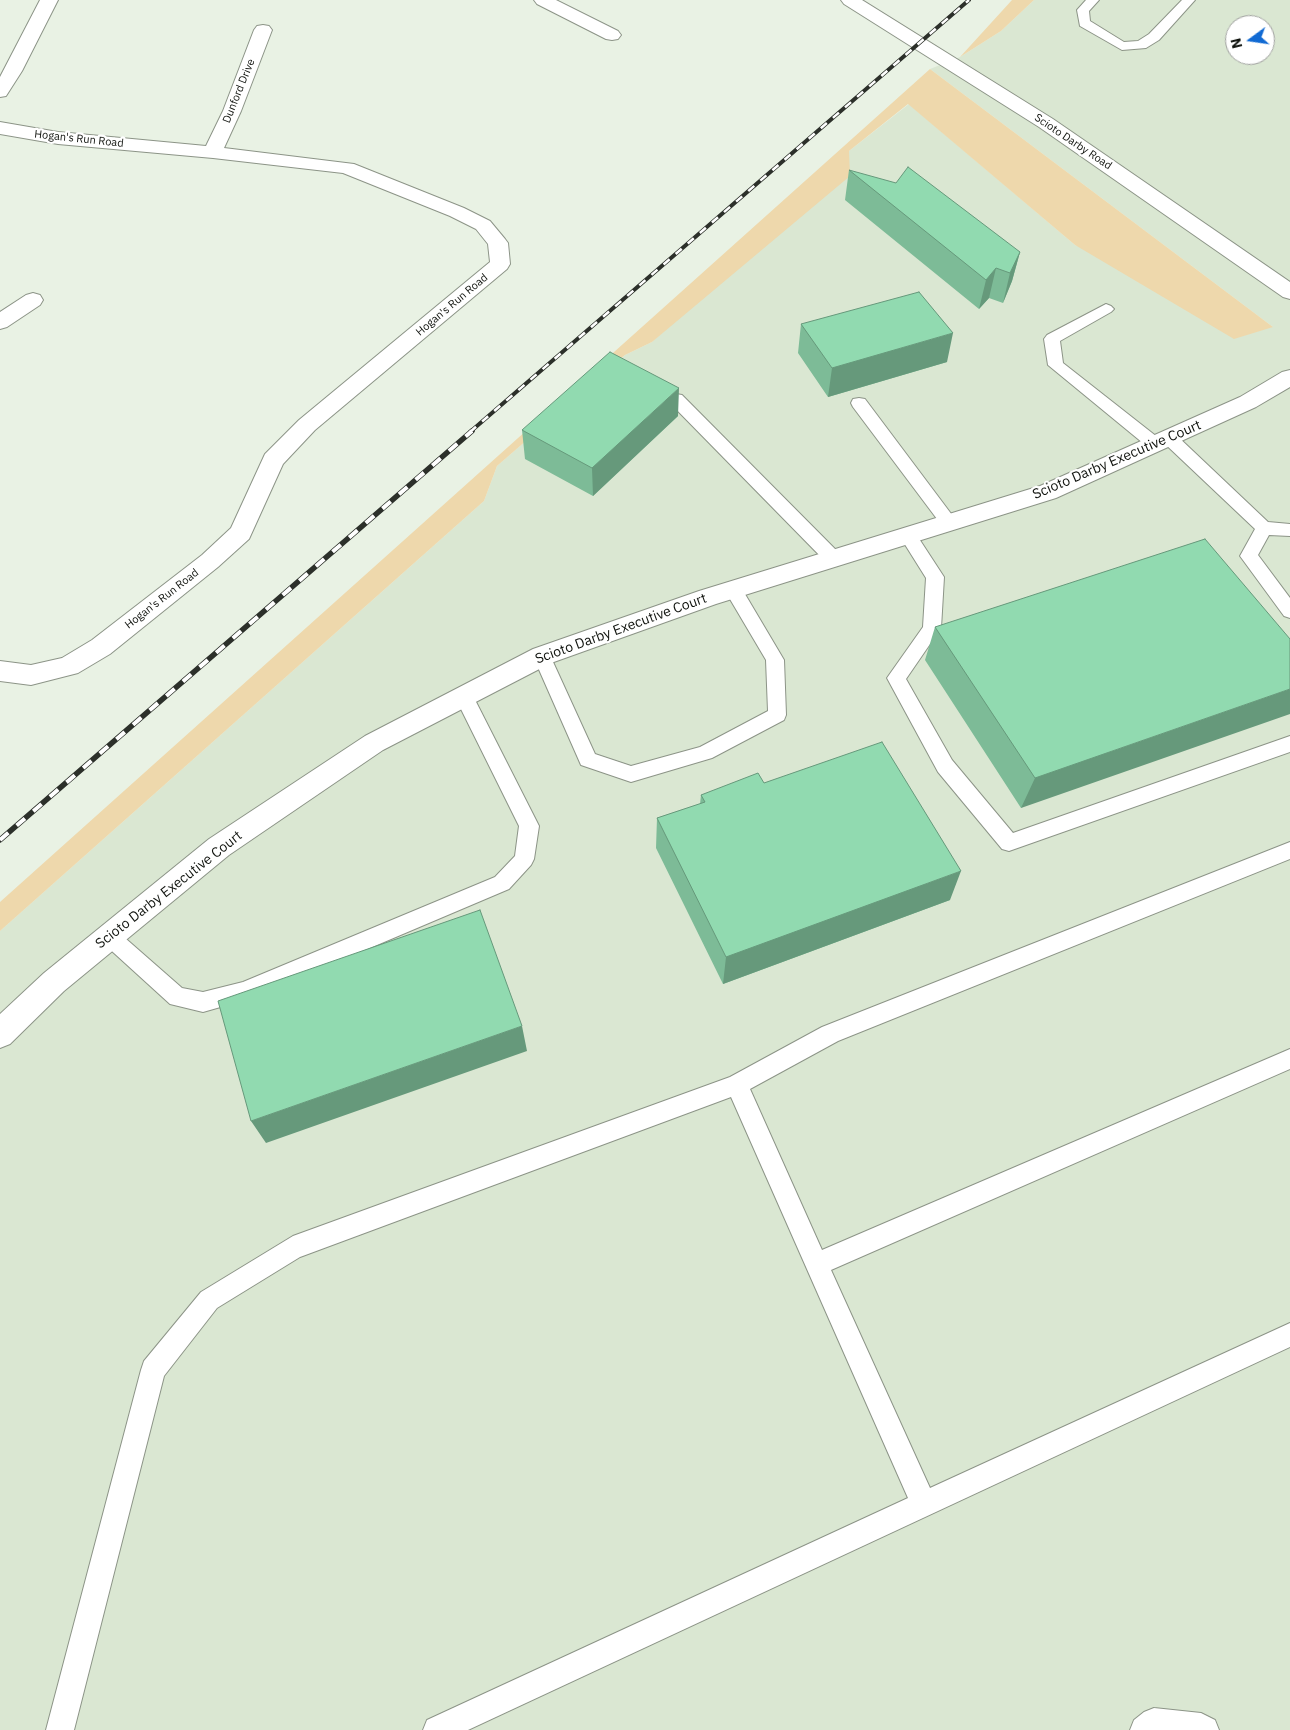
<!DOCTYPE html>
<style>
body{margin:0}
#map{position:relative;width:1290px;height:1730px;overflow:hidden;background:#e9f2e4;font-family:"IBM Plex Sans",sans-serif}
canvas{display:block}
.north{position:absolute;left:1225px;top:15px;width:50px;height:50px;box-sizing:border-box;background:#fff;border:1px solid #9fa09e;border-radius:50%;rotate:256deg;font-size:14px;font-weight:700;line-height:20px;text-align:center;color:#0f120d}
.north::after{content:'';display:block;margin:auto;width:18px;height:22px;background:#116ad3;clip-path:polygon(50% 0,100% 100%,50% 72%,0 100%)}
</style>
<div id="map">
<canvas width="1290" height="1730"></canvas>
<div class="north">N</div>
</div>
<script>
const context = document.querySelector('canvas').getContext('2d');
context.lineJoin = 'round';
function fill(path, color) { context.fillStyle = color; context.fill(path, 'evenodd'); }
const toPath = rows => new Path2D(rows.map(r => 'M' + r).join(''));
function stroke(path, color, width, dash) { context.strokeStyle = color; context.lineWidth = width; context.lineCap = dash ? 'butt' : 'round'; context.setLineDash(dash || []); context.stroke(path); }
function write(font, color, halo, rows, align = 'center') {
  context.font = font + ' "IBM Plex Sans",sans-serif'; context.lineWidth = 4.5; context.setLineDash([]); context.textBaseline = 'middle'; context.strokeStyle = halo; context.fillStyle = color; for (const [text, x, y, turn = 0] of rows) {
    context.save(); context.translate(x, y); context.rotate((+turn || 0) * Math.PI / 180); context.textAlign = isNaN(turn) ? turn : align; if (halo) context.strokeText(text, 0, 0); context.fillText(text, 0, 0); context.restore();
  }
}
fill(toPath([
 [1034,0,1290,0,1290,1730,0,1730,0,931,484,501,497,466,625,355,652,342,849,151,909,104,1075,245,1273,327,930,69,960,57,1001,31],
 [1235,25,1265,25,1265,55,1235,55]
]), '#dae7d2');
fill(toPath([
 [1012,0,1034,0,1001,31,960,57],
 [930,69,1273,327,1234,339,1075,245,908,104,849,151,850,176,652,342,625,355,497,466,484,501,0,931,0,902]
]), '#eed8ac');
const lane = toPath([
 [1086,0,1099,0,1089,11,1090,21,1124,42,1138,41,1149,34,1182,0,1195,0,1159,40,1146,48,1122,50,1080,26,1077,10,1086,0],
 [1106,304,1111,306,1114,309,1111,312,1060,341,1063,363,1161,440,1163,444,1161,448,1155,450,1149,448,1048,365,1044,339,1047,335,1106,304],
 [676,394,682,395,839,553,842,558,839,563,833,564,827,563,670,403,668,399,670,395,676,394],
 [859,398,865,399,958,523,955,527,949,529,943,527,853,407,851,403,853,399,859,398],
 [1169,432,1175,434,1268,522,1290,524,1290,536,1269,535,1258,555,1290,598,1290,618,1284,616,1240,556,1255,529,1163,442,1161,438,1163,434,1169,432],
 [908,529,914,531,944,577,941,628,906,679,952,760,1013,833,1290,736,1290,752,1009,851,1002,849,938,772,887,678,923,627,926,578,899,535,902,531,908,529],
 [733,582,739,584,784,660,786,715,784,720,712,758,631,782,581,765,533,656,536,651,542,649,548,651,595,754,631,766,700,747,768,711,766,660,724,589,727,584,733,582],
 [464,690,471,692,539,826,534,859,531,865,509,889,252,998,203,1012,170,1004,103,943,100,937,103,931,110,928,117,931,182,988,203,992,243,982,495,877,515,856,519,826,455,697,457,692,464,690],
 [1290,842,1290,859,838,1041,750,1089,822,1250,1290,1049,1290,1069,831,1270,930,1488,1290,1323,1290,1347,468,1730,423,1730,427,1720,908,1498,731,1097,300,1257,217,1308,164,1376,74,1730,46,1730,141,1370,144,1361,201,1292,293,1236,730,1077,822,1027,1290,842],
 [1154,1708,1201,1713,1215,1720,1219,1730,1130,1730,1134,1720,1144,1712,1154,1708]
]);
const street = toPath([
 [40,0,58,0,22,71,6,96,0,97,0,77,40,0],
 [534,0,556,0,618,31,621,35,618,39,612,40,606,39,537,4,534,0],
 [263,25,269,26,272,30,241,111,224,148,354,164,464,208,490,221,505,239,508,243,510,264,507,269,315,430,283,464,249,539,218,567,110,654,78,673,31,685,0,681,0,661,31,665,62,658,92,640,202,555,231,528,265,454,299,420,490,262,488,244,476,229,450,216,343,173,213,158,58,144,0,134,0,122,58,132,206,146,223,111,254,30,257,26,263,25],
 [33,293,40,295,43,300,40,305,7,327,0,329,0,312,26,295,33,293],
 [1290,370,1290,387,1256,407,1056,498,716,604,551,663,383,750,229,855,64,991,10,1044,0,1048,0,1014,44,973,209,839,365,736,533,649,699,591,1040,486,1240,397,1282,372,1290,370]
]);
const secondary = toPath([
 [841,0,862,0,1053,119,1290,282,1290,299,1283,297,1039,127,844,4,841,0]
]);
stroke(lane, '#8c9487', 2);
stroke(street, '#8c9487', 2);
stroke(secondary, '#8c9487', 2);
fill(lane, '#fff');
fill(street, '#fff');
fill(secondary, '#fff');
const railFar1 = toPath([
 [470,432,969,0]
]);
const rail = toPath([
 [0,840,472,431]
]);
stroke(railFar1, '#2c302a', 4);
stroke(rail, '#2c302a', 5.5);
stroke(railFar1, '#fff', 2.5, [8]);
stroke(rail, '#fff', 4, [11]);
fill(toPath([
 [849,170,1020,252,1012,281,1003,303,989,298,979,309,845,200],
 [801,324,947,362,828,397,798,353],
 [678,416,593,496,525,459,522,430],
 [935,627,1290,639,1021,808,925,660],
 [764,783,950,900,723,984,656,848,657,818,700,804,701,795]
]), '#7dbb97');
fill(toPath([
 [1020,252,1012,281,1003,303,1010,273],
 [996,268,989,298,979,309,986,280],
 [953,333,947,362,828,397,832,368],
 [679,388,678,416,593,496,592,468],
 [1290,689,1290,714,1021,808,1035,778],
 [961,871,950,900,723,984,726,957],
 [522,1026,527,1051,266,1143,251,1121]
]), '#66997b');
const building = toPath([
 [908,167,1020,252,1010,273,996,268,986,280,849,170,896,183,908,167],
 [919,292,953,333,832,368,801,324,919,292],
 [610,352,679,388,592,468,522,430,610,352],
 [1205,539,1290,639,1290,689,1035,778,935,627,1205,539],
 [882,742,961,871,726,957,657,818,705,802,701,795,758,773,764,783,882,742],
 [480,910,522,1026,251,1121,218,1001,480,910]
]);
fill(building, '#91dab0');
stroke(building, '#66997b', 1);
write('11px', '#0f120d', '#fff', [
 ["Dunford Drive",239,91,-68],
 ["Hogan's Run Road",79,139,6],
 ["Scioto Darby Road",1073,142,34],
 ["Hogan's Run Road",452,305,-40],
 ["Hogan's Run Road",162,599,-38]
]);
write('14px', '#0f120d', '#fff', [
 ["Scioto Darby Executive Court",1117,460,-23],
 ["Scioto Darby Executive Court",621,629,-20],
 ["Scioto Darby Executive Court",169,890,-38]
]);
</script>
